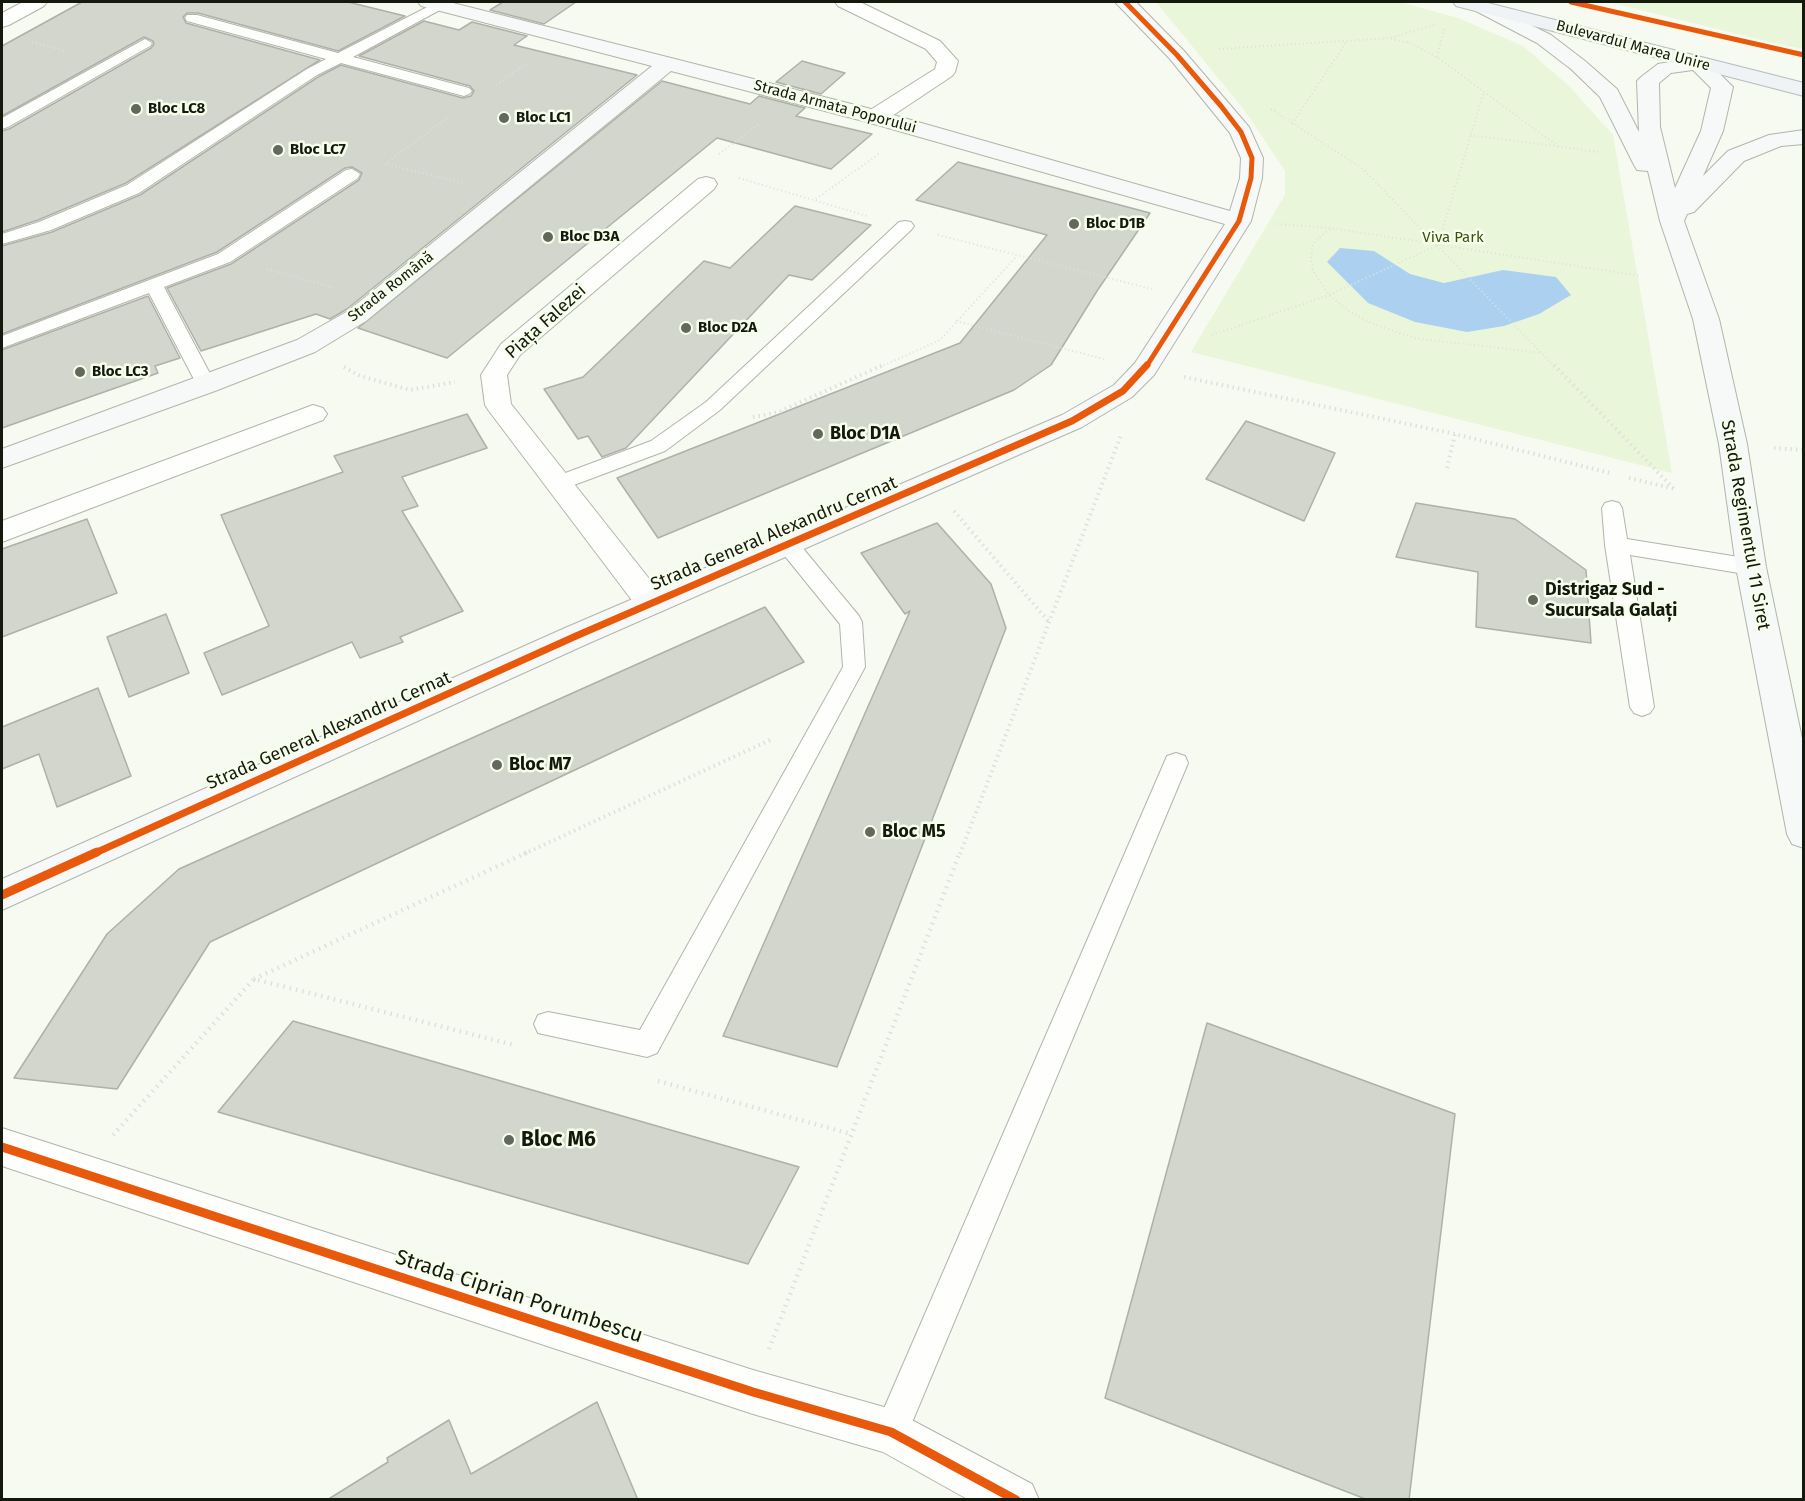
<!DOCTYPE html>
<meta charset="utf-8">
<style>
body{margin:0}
#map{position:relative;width:1805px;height:1501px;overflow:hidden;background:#f6faf0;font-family:"Fira Sans",sans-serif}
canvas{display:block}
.frame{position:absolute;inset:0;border:3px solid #14190e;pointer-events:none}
</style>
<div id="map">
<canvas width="1805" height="1501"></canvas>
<div class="frame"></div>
</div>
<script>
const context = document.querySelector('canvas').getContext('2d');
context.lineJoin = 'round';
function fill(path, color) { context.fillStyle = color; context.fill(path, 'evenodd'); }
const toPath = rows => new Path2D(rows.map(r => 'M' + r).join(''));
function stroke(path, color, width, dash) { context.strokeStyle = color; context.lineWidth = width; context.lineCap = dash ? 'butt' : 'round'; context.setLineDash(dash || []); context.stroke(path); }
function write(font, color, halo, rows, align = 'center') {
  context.font = font + ' "Fira Sans",sans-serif'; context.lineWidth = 5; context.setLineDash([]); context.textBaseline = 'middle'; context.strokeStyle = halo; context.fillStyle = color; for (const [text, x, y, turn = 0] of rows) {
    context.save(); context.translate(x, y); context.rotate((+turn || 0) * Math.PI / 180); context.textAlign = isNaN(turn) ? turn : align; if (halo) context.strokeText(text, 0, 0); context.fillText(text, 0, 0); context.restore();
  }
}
fill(toPath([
 [1156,2,1400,2,1458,18,1523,46,1569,86,1613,135,1672,473,1191,352,1285,195,1285,171,1245,111],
 [1608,2,1803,2,1803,49,1770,42]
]), '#eaf6da');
fill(toPath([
 [1340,248,1374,251,1410,274,1444,283,1503,270,1556,277,1571,295,1539,314,1504,326,1467,332,1415,322,1368,303,1327,262]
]), '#acd1f0');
const building = toPath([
 [82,2,348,2,405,16,338,51,198,13,187,13,183,17,186,23,320,60,126,183,38,220,2,232,2,131,9,129,151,48,154,44,153,41,144,37,2,116,2,46,82,2],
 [503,2,576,2,544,24,490,10,503,2],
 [424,21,459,30,472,22,527,36,514,45,637,75,347,309,330,319,316,314,201,351,167,288,231,264,359,180,362,173,352,167,345,168,217,252,2,334,2,246,52,232,140,195,318,77,341,65,463,98,471,96,474,91,470,86,359,56,424,21],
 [802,61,845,73,821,94,776,82,802,61],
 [662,81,750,104,759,96,805,108,796,116,872,134,831,169,717,138,447,358,358,328,662,81],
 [958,162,1150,213,1097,291,1051,365,1014,390,658,538,617,478,960,343,1047,235,916,200,958,162],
 [795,206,871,225,812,280,789,275,626,448,602,457,588,436,578,439,544,389,583,377,704,261,730,268,795,206],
 [148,296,180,358,155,366,158,373,2,428,2,350,148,296],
 [467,414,487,448,402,477,418,506,402,511,463,611,400,637,403,642,360,658,352,642,222,695,204,653,269,626,221,515,343,472,334,456,467,414],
 [1246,421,1335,453,1304,521,1206,479,1246,421],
 [1416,503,1515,519,1586,570,1591,643,1476,627,1478,572,1396,557,1416,503],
 [87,519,117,593,2,637,2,549,87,519],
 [937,523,991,584,1006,628,837,1067,723,1036,910,611,905,614,861,553,937,523],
 [765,607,804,662,210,942,117,1089,14,1078,107,934,179,869,765,607],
 [166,614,189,673,129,697,107,637,166,614],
 [98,688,131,776,57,807,39,754,2,769,2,727,98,688],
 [293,1021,799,1167,748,1264,218,1112,293,1021],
 [1207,1023,1455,1114,1409,1500,1368,1500,1105,1398,1207,1023],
 [597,1402,638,1500,327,1500,388,1462,387,1458,449,1420,471,1474,597,1402]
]);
fill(building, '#d2d6cc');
stroke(building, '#adb1a7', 1.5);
const lane = toPath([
 [437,2,447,2,449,5,353,57,469,88,472,91,469,94,464,96,341,63,317,75,139,193,51,230,2,244,2,234,39,222,127,185,307,69,326,59,187,21,185,18,187,15,197,15,338,53,437,2],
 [145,39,152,43,150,46,8,127,2,129,2,118,145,39],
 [352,169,360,174,358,178,230,262,164,287,216,385,213,389,199,389,149,293,2,348,2,336,218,254,346,170,352,169],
 [905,221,911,222,914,226,911,230,720,410,665,451,566,488,559,490,552,488,549,483,552,478,651,441,706,402,899,222,905,221],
 [1612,501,1619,503,1622,508,1627,539,1751,559,1759,562,1762,567,1759,572,1751,575,1630,555,1654,707,1650,713,1642,716,1634,713,1630,707,1605,545,1602,508,1605,503,1612,501],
 [788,538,796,540,859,616,862,622,865,667,657,1053,647,1057,538,1033,534,1024,538,1015,548,1012,640,1030,843,667,840,624,780,550,777,545,780,540,788,538],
 [1176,753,1185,756,1188,763,903,1444,891,1448,879,1444,875,1432,879,1420,1164,763,1167,756,1176,753]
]);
const street = toPath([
 [23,2,47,2,44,6,9,25,2,27,2,13,23,2],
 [835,2,860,2,940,41,958,61,955,72,952,76,883,122,875,124,867,122,864,117,867,112,935,69,937,62,926,49,838,6,835,2],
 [706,177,714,179,717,184,714,189,520,355,507,375,511,404,662,595,666,603,662,611,651,614,640,611,489,411,485,405,481,375,501,344,698,179,706,177],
 [313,405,323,408,327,414,323,420,2,542,2,521,313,405],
 [2,1128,753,1370,891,1409,1032,1484,1039,1500,969,1500,883,1452,753,1414,2,1166,2,1128]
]);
const secondary = toPath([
 [418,2,449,2,675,59,883,112,1230,211,1240,178,1241,158,1230,133,1170,59,1115,2,1136,2,1184,51,1249,127,1263,158,1262,178,1251,221,1154,375,1132,397,1082,427,587,644,2,910,2,879,565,628,1062,415,1114,385,1135,363,1225,224,867,122,671,71,366,321,315,352,215,391,2,468,2,449,297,340,348,311,652,66,421,6,418,2],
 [1485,2,1551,35,1585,61,1617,89,1639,132,1637,81,1641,77,1658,64,1698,57,1705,59,1733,87,1723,131,1703,176,1728,151,1769,135,1804,130,1804,144,1781,146,1744,161,1694,212,1687,214,1684,221,1719,319,1747,444,1766,567,1804,748,1804,848,1792,844,1787,834,1736,567,1719,444,1693,319,1660,221,1648,171,1637,170,1634,165,1600,97,1571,69,1537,43,1476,11,1473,7,1476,3,1485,2],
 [1693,70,1711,88,1701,131,1675,188,1660,127,1659,83,1671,73,1693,70]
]);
const primary = toPath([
 [1453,2,1484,2,1804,83,1804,96,1456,6,1453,2]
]);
stroke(lane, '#b1b5ab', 2);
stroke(street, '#b1b5ab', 2);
stroke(secondary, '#b1b5ab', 2);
stroke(primary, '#b5bdbd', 2);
stroke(toPath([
 [1391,39,1410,43,1437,57,1559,147],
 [32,42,65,51],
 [1219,49,1390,38,1437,24],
 [1437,57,1444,28],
 [496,85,529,62],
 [1271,109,1363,169,1555,367],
 [447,118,385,164,464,183],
 [1292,124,1346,42],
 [1470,135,1599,152],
 [719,154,761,123],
 [739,178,867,216],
 [816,199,880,153],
 [1277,224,1331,228,1641,276],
 [1330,229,1313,243,1311,257,1313,271,1329,295,1349,311,1368,322,1414,338,1542,353],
 [938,235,1152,289],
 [267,269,335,288],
 [956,321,1104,359],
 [1212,335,1329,295,1438,245,1484,91],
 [880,367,940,340,1016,257]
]), '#dfe0dc', 2, [1, 3]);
stroke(toPath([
 [1554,365,1674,489],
 [344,367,360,376,410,390,455,382],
 [1184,377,1455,434,1610,473],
 [753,417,779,412,883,365],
 [1774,448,1804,450],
 [1447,468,1455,434],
 [1629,478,1675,489],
 [954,511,1049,622],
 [524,854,770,740],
 [960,854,1121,435]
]), '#dfe0dc', 4, [1.5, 4]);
stroke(toPath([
 [254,979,528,852],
 [658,1081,851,1134],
 [113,1135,254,979,514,1045],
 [769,1349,960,852]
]), '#dfe0dc', 4.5, [1.5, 5]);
fill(lane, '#fefefd');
fill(street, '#fefefd');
fill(secondary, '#f7f9f8');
fill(primary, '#eff3f5');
stroke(toPath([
 [1125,2,1177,55,1221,106,1241,132,1252,158,1251,178,1239,221,1146,367],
 [1571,2,1804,55]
]), '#e8590c', 5);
stroke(toPath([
 [93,854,576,636,1072,421,1123,391,1147,365]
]), '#e8590c', 7);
stroke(toPath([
 [2,895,97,852],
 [2,1147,753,1392,891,1432,1016,1500]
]), '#e8590c', 9);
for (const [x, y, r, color] of [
 [136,109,6,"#63685d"],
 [504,118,6,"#63685d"],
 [278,150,6,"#63685d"],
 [1074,224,6,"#63685d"],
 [548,237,6,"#63685d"],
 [686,328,6,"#63685d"],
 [80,372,6,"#63685d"],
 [818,434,6,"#63685d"],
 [1533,600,6,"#63685d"],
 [497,765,6,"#63685d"],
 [870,832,6,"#63685d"],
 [509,1140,6,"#63685d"]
]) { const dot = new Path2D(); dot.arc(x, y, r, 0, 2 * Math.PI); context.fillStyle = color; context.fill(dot); stroke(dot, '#f7feec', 2); }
write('15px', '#14190e', '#f7feec', [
 ["Bulevardul Marea Unire",1633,46,15],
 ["Strada Armata Poporului",835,107,15],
 ["Strada Română",391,287,-38]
]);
write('bold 15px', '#14190e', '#f7feec', [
 ["Bloc LC8",148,109],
 ["Bloc LC1",516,118],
 ["Bloc LC7",290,150],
 ["Bloc D1B",1086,224],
 ["Bloc D3A",560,237],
 ["Bloc D2A",698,328],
 ["Bloc LC3",92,372]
], 'left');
write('15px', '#3b500a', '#f7feec', [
 ["Viva Park",1453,238]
]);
write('18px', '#14190e', '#f7feec', [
 ["Piața Falezei",546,322,-42],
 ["Strada Regimentul 11 Siret",1745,525,80],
 ["Strada General Alexandru Cernat",774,534,-23],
 ["Strada General Alexandru Cernat",329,731,-24]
]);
write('bold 18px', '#14190e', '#f7feec', [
 ["Bloc D1A",830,434],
 ["Distrigaz Sud -",1545,590],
 ["Sucursala Galați",1545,611],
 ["Bloc M7",509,765],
 ["Bloc M5",882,832]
], 'left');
write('bold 21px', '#14190e', '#f7feec', [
 ["Bloc M6",521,1140]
], 'left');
write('21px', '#14190e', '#f7feec', [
 ["Strada Ciprian Porumbescu",519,1297,18]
]);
</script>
